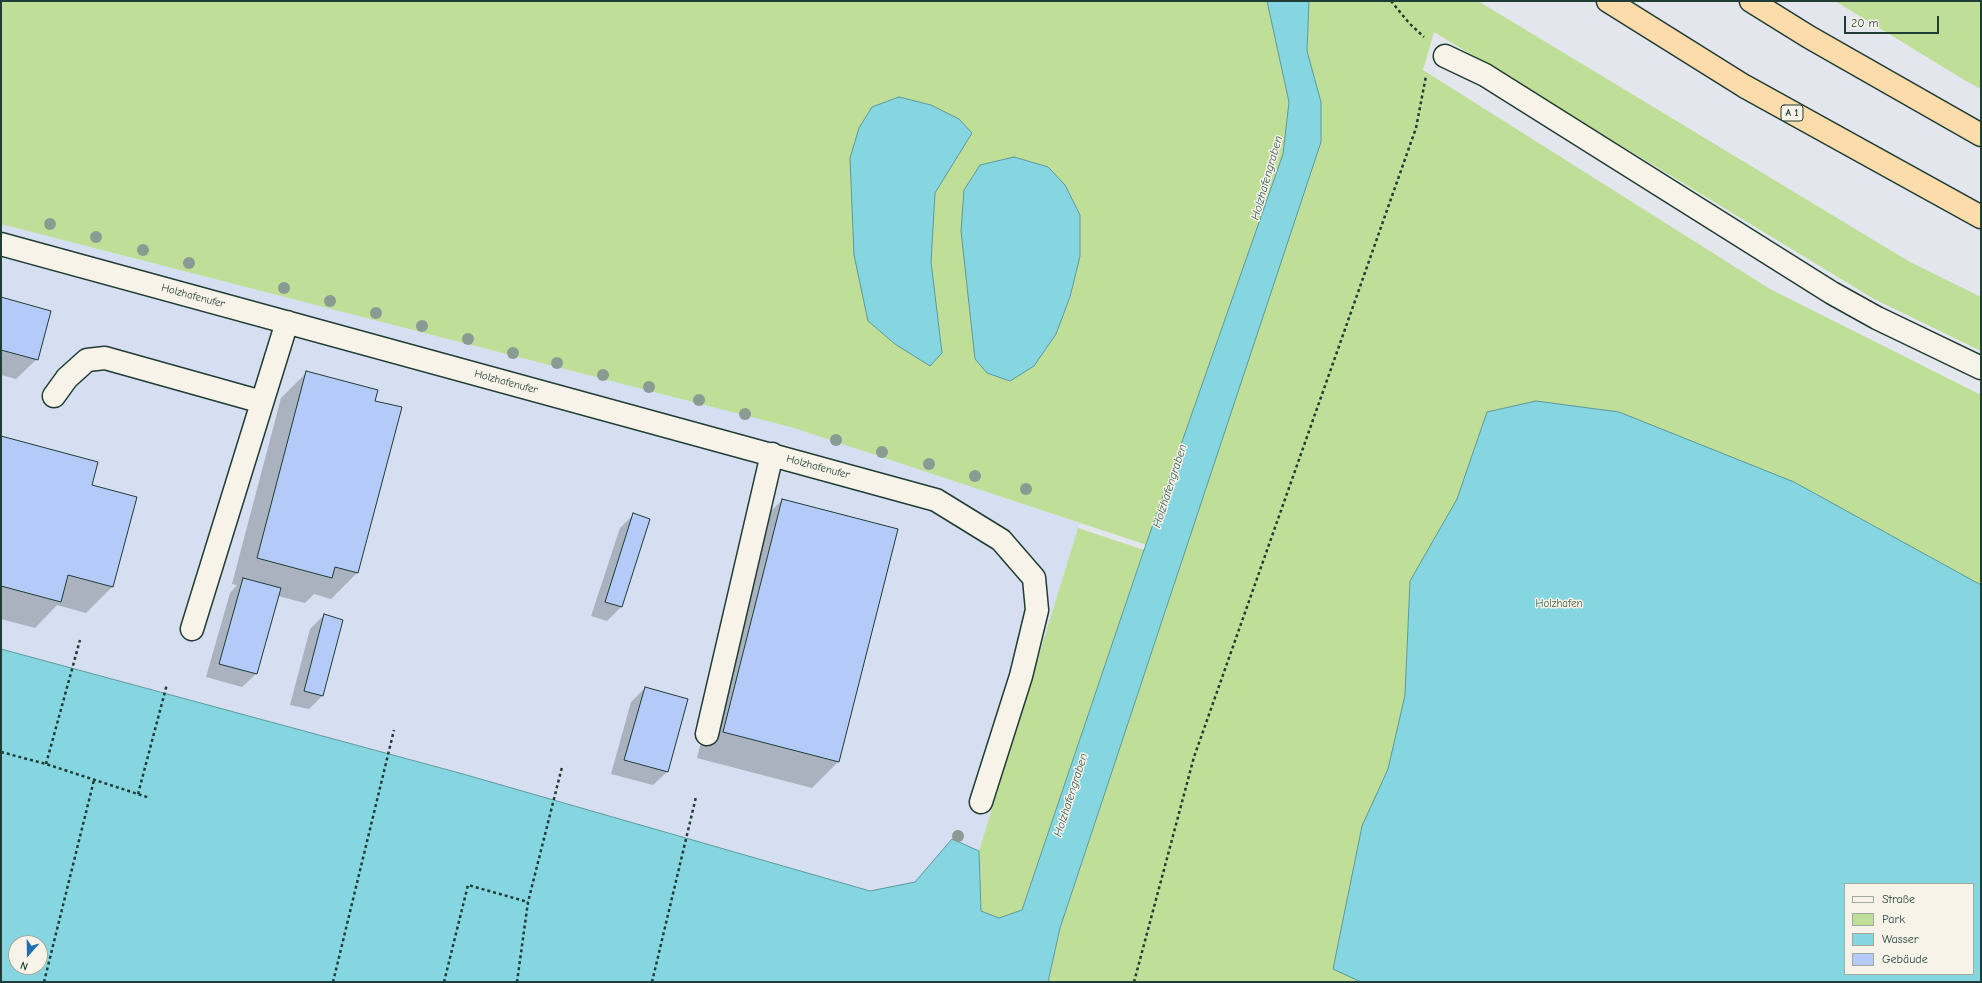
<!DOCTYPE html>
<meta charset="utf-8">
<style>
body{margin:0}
#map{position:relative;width:1982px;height:983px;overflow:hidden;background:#e3e7ed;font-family:"Comic Neue",sans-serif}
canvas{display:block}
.frame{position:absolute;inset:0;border:2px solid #1f3d34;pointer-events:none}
.legend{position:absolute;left:1844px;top:883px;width:130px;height:92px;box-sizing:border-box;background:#f7f3e8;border:1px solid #a1aaa0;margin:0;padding:5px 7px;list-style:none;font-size:12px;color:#1f3d34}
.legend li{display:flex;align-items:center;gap:8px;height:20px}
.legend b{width:20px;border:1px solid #a1aaa0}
.north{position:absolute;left:8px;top:935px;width:40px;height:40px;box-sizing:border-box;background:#f7f3e8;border:1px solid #a1aaa0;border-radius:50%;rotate:200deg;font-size:11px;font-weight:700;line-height:16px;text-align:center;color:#1f3d34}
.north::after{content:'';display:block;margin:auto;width:14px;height:18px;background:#1f6fb2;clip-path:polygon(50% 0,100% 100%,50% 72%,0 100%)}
.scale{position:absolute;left:1844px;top:16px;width:95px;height:18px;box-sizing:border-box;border:2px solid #1f3d34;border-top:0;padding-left:5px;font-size:12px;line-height:14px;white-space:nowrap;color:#1f3d34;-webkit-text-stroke:3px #f7f3e8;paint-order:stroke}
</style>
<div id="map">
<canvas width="1982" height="983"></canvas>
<div class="frame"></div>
<ul class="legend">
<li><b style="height:5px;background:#f7f3e8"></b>Straße</li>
<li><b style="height:11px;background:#bfdf98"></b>Park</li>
<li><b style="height:11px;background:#86d6e2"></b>Wasser</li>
<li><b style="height:11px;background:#b4cbfa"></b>Gebäude</li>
</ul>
<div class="north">N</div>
<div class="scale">20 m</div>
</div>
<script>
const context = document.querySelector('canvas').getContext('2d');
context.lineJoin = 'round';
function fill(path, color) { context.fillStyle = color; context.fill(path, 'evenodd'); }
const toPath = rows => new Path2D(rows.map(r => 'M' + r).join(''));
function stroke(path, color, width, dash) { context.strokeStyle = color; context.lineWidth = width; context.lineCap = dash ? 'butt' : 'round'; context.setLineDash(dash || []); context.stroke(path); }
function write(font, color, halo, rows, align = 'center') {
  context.font = font + ' "Comic Neue",sans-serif'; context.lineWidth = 3; context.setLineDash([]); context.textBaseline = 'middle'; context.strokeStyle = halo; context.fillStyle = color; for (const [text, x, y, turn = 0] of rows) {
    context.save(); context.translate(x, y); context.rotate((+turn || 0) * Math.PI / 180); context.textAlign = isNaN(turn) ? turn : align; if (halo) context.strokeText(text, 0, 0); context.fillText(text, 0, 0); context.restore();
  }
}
fill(toPath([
 [1,224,794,428,1080,523,979,851,952,839,915,882,870,891,463,774,1,649]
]), '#d5dff1');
fill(toPath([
 [1,1,1478,1,1910,262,1981,297,1981,351,1874,299,1434,32,1423,70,1770,289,1981,395,1981,982,1048,982,1060,928,1183,557,794,428,1,224],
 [1845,884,1973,884,1973,974,1845,974],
 [1835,1,1981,1,1981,89,1966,81],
 [1078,528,1144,550,1022,910,999,919,981,911,979,851]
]), '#bfdf98');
const water = toPath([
 [1267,1,1309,1,1307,51,1321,102,1321,142,1060,928,1048,982,1,982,1,649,463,774,870,891,915,882,952,839,979,851,981,911,999,918,1022,910,1144,550,1283,154,1289,102,1267,1],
 [16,943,40,943,40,967,16,967,16,943],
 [899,97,931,105,959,119,972,133,935,193,931,262,942,353,930,366,895,344,868,321,854,255,850,158,859,128,872,107,899,97],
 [1014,157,1048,167,1065,185,1080,215,1080,256,1070,297,1056,334,1034,366,1010,381,987,373,975,359,961,231,964,190,980,165,1014,157],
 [1536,401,1619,412,1794,482,1981,585,1981,982,1361,982,1333,969,1362,826,1388,769,1405,695,1410,581,1457,499,1487,412,1536,401],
 [1845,884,1973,884,1973,974,1845,974,1845,884]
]);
fill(water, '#86d6e2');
stroke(water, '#5d999c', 1);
fill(toPath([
 [1,298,37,359,16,379,1,375],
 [307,372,374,401,400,408,357,573,331,599,314,594,305,603,278,596,256,674,242,687,206,677,230,593,237,585,232,584,281,398],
 [1,437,112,587,86,613,57,605,35,628,1,619],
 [782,500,838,762,812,788,697,758,756,526],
 [634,514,649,519,621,607,607,621,591,616,620,528],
 [324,615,323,695,309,709,290,705,310,629],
 [645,688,667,772,653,785,611,774,631,702]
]), '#0003');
const building = toPath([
 [1,297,51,311,38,360,1,350,1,297],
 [306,371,378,390,375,401,402,407,358,573,335,567,332,578,257,558,306,371],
 [1,436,98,462,92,485,137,497,113,587,68,575,61,602,1,586,1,436],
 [782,499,898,529,839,762,723,732,782,499],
 [633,513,650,519,622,607,605,602,633,513],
 [243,578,281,588,257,674,219,664,243,578],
 [324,614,343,620,323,696,304,691,324,614],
 [645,687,688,699,668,772,624,760,645,687]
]);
fill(building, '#b4cbfa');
stroke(building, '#1f3d34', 1);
const minor = toPath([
 [1445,56,1485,75,1832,293,1877,318,1981,368],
 [1,244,936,500,1001,540,1034,578,1037,610,1021,676,981,802],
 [54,396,67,378,87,360,105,358,262,402],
 [192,629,287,322],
 [707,734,772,454]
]);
const highway = toPath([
 [1608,1,1744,86,1981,217],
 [1751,1,1809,37,1981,135]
]);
stroke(minor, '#1f3d34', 25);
stroke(highway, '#1f3d34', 25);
stroke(toPath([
 [1391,1,1409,23,1424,37],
 [1,752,46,764,150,798],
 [46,764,80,640],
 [138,794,167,684],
 [44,982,94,780],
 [333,982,394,730],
 [444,982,468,885,528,902],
 [517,982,528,902,562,767],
 [652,982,696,797],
 [1134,982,1194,757,1416,128,1426,76]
]), '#1f3d34', 2.5, [3, 3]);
stroke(minor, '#f7f3e8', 22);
stroke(highway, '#fddcac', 22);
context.fillStyle = '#899b92';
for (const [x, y] of [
 [50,224],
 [96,237],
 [143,250],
 [189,263],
 [284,288],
 [330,301],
 [376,313],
 [422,326],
 [468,339],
 [513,353],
 [557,363],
 [603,375],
 [649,387],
 [699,400],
 [745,414],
 [836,440],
 [882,452],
 [929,464],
 [975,476],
 [1026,489],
 [958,836]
]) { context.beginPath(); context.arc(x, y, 6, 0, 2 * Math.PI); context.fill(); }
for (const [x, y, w] of [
 [1792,113,22]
]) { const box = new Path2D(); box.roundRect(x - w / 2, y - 8, w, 16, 3); context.fillStyle = '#f7f3e8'; context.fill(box); stroke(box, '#1f3d34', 1); }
write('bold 10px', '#1f3d34', null, [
 ["A 1",1792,113]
]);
write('11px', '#1f3d34', '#f7f3e8', [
 ["Holzhafenufer",193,296,15],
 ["Holzhafenufer",506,382,15],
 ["Holzhafenufer",818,467,15]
]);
write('11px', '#3f5d48', '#f7f3e8', [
 ["Holzhafen",1559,604]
]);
write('italic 12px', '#345c57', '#f7f3e8', [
 ["Holzhafengraben",1267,178,-74],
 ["Holzhafengraben",1170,486,-72],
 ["Holzhafengraben",1071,795,-72]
]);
</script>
